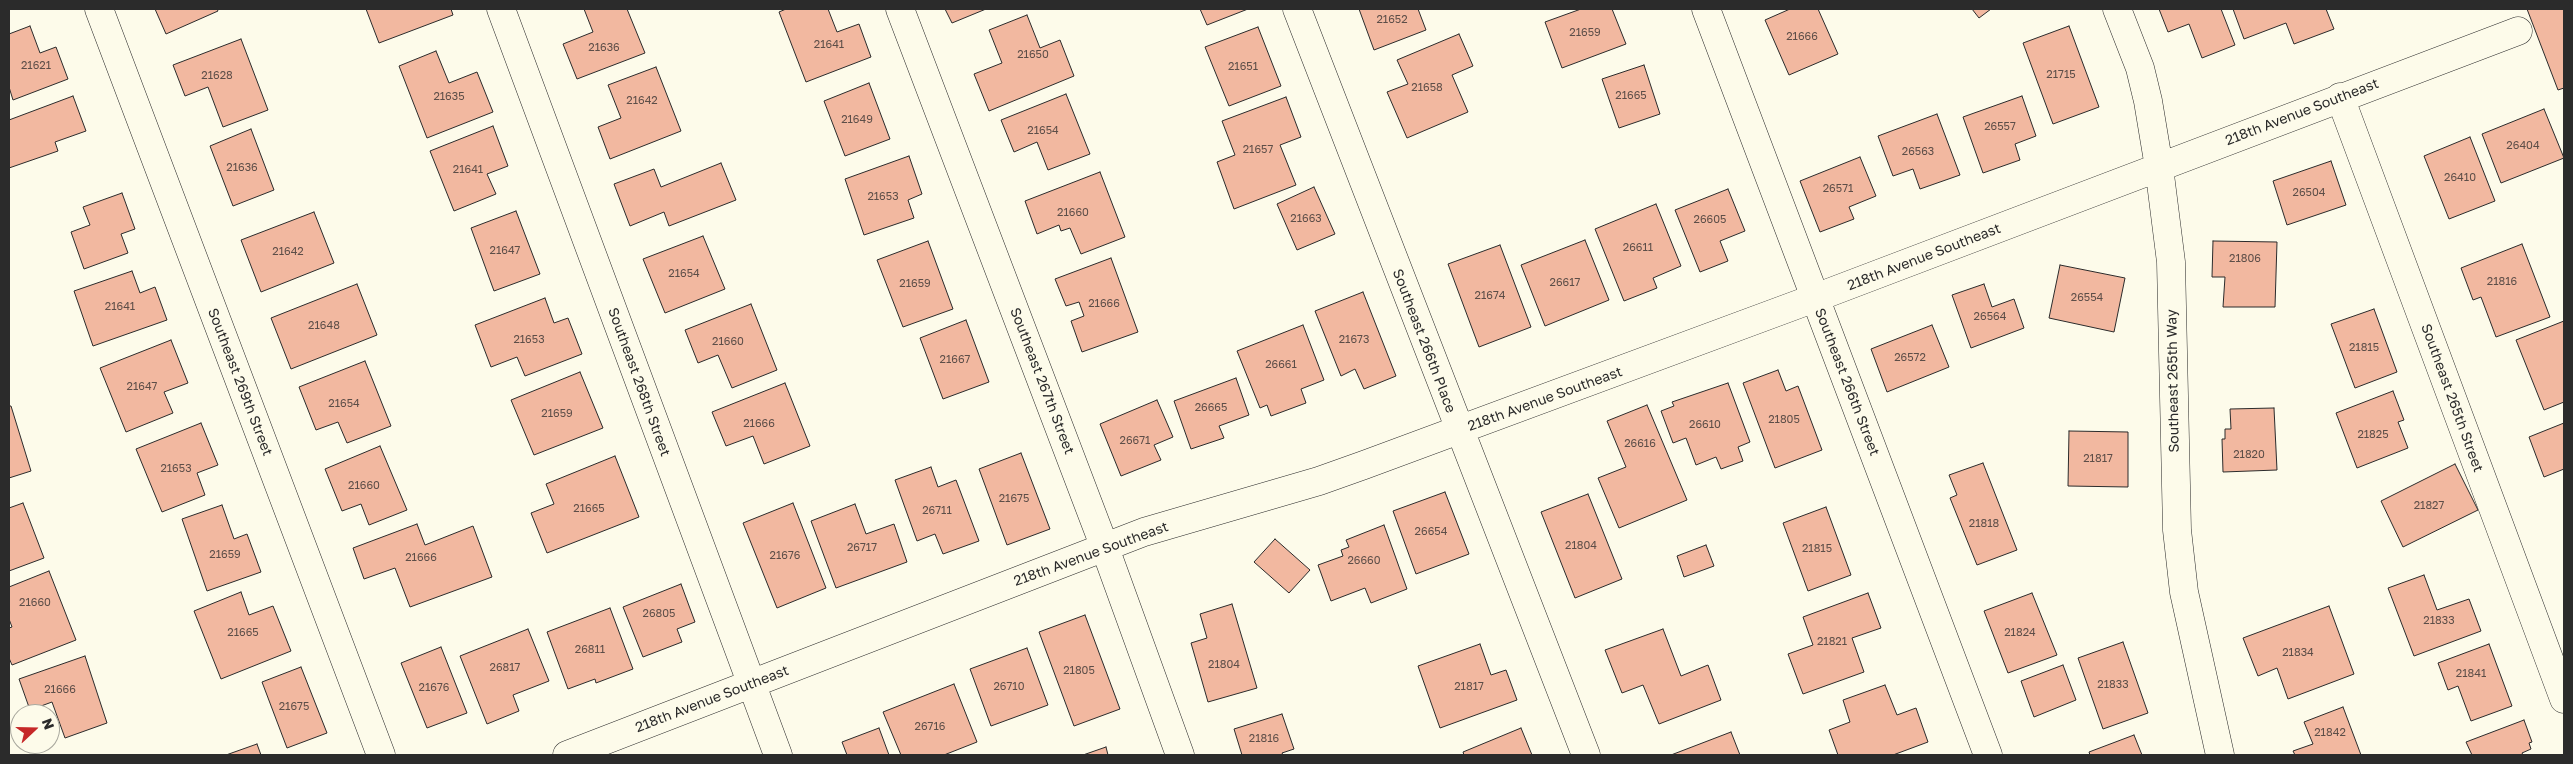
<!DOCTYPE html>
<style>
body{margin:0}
#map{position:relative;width:2573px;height:764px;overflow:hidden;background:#fdfbea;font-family:"Golos Text",sans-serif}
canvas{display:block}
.frame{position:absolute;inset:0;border:10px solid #2b2b2b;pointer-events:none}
.north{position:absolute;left:10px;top:704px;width:50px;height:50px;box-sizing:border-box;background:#fdfbea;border:1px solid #a9a89e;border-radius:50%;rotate:69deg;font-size:14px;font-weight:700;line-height:20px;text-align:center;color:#2b2b2b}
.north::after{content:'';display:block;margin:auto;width:18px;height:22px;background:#c62828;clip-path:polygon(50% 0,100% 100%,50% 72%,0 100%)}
</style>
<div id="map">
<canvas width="2573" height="764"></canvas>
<div class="frame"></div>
<div class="north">N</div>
</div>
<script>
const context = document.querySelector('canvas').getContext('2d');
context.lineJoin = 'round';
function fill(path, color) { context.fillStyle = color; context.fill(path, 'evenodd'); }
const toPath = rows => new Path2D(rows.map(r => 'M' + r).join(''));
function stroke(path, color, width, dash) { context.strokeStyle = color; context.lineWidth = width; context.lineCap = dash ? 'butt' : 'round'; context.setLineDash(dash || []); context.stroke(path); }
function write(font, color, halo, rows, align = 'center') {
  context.font = font + ' "Golos Text",sans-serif'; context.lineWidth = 4; context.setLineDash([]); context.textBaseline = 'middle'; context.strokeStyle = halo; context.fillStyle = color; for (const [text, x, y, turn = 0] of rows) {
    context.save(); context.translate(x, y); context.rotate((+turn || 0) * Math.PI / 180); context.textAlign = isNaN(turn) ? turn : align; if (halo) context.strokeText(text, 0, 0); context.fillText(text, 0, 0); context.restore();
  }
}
const building = toPath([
 [155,9,217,9,218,11,166,34,155,9],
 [366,9,451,9,453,15,379,43,366,9],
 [584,9,627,9,645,53,577,79,563,44,593,32,584,9],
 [786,9,828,9,837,32,859,24,871,57,806,82,779,12,786,9],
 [945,9,986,9,952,23,945,9],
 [1200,9,1248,9,1207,25,1200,9],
 [1359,9,1418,9,1426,30,1374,50,1359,9],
 [1581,9,1612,9,1626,44,1562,68,1545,22,1581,9],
 [1790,9,1818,9,1838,54,1789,75,1765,20,1790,9],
 [1972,9,1991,9,1979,18,1972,9],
 [2159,9,2221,9,2235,45,2202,58,2189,24,2168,32,2159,9],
 [2233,9,2326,9,2334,29,2294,44,2286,23,2244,39,2233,9],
 [2527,9,2564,9,2564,88,2558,90,2527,9],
 [1027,15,1040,48,1060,40,1074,76,989,111,974,74,1002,63,989,30,1027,15],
 [30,26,40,53,56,47,68,79,13,100,9,87,9,34,30,26],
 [2069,26,2099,107,2053,124,2023,43,2069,26],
 [1258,27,1281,86,1229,106,1205,47,1258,27],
 [1459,34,1473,66,1452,75,1468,112,1407,138,1387,92,1408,84,1397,60,1459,34],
 [241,39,268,110,223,127,208,87,185,96,173,65,241,39],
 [436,51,449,83,477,72,493,112,427,138,399,66,436,51],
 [1644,65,1660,114,1619,128,1602,79,1644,65],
 [656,67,681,131,610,159,598,127,621,118,608,85,656,67],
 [869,83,890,139,845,156,824,101,869,83],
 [1066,94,1090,154,1048,170,1037,142,1014,152,1001,120,1066,94],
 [73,96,86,131,55,142,58,151,9,168,9,120,73,96],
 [2022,96,2036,136,2015,144,2020,160,1983,173,1963,117,2022,96],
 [1286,97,1301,137,1280,145,1296,185,1234,209,1217,162,1235,155,1222,121,1286,97],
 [2544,109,2564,158,2501,183,2482,134,2544,109],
 [1937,114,1960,175,1920,189,1913,169,1893,176,1878,136,1937,114],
 [493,126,508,166,487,174,496,194,454,211,430,151,493,126],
 [251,129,274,190,233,206,210,146,251,129],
 [2470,137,2495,201,2449,219,2424,156,2470,137],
 [909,156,922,194,908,200,914,218,864,235,845,179,909,156],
 [1860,157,1876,196,1849,207,1854,219,1820,232,1800,181,1860,157],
 [2331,161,2346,205,2287,225,2273,181,2331,161],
 [721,163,736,200,669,226,664,212,630,226,614,184,654,169,661,187,721,163],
 [1100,172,1125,237,1081,254,1070,228,1061,231,1059,225,1037,234,1025,201,1100,172],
 [1314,187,1335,234,1297,250,1277,204,1314,187],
 [1728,189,1745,231,1720,241,1728,261,1700,272,1675,210,1728,189],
 [122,193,135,229,121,234,128,253,84,269,71,232,90,225,83,207,122,193],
 [1656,204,1681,266,1653,278,1657,288,1624,301,1595,229,1656,204],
 [516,211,540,274,494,291,471,228,516,211],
 [314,212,334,263,261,292,241,240,314,212],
 [703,236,725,289,665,313,643,259,703,236],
 [1585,240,1609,300,1545,326,1521,265,1585,240],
 [928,241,953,309,903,327,877,260,928,241],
 [2213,241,2277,242,2275,307,2223,307,2225,277,2212,277,2213,241],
 [2522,244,2550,317,2496,337,2481,297,2473,300,2461,268,2522,244],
 [1500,245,1531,327,1479,347,1448,264,1500,245],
 [1111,258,1138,332,1082,352,1071,321,1084,316,1079,302,1066,306,1055,279,1111,258],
 [2060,265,2125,278,2114,332,2049,318,2060,265],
 [132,271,140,293,155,287,167,320,93,346,74,291,132,271],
 [357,284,377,335,291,369,271,318,357,284],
 [1984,284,1992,307,2014,299,2024,328,1971,348,1952,295,1984,284],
 [1363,292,1396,376,1364,389,1355,369,1341,376,1315,311,1363,292],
 [545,298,554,323,568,318,582,354,525,376,517,357,491,367,475,325,545,298],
 [751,304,777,370,732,388,718,355,698,363,685,330,751,304],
 [2374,309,2397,372,2355,388,2331,324,2374,309],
 [966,320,989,382,943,399,920,338,966,320],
 [2564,321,2564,402,2544,410,2516,340,2564,321],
 [1303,325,1324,380,1301,389,1306,403,1271,416,1267,405,1260,408,1237,351,1303,325],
 [1932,325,1949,367,1887,392,1871,349,1932,325],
 [171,340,188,383,164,392,173,413,126,432,100,368,171,340],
 [365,361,391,426,347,443,338,422,316,430,299,387,365,361],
 [1778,370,1786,391,1798,386,1822,450,1775,468,1743,383,1778,370],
 [580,372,603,428,534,455,511,400,580,372],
 [1236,378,1249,415,1219,426,1224,438,1191,449,1174,401,1236,378],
 [785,383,810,446,764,464,753,436,726,446,712,412,785,383],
 [1728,383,1750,442,1738,447,1743,461,1721,469,1716,457,1696,465,1686,438,1673,443,1661,411,1674,406,1672,402,1728,383],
 [2393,391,2404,420,2398,422,2408,448,2357,468,2336,413,2393,391],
 [1157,400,1173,437,1154,445,1161,460,1121,476,1100,424,1157,400],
 [1647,405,1687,500,1619,528,1598,478,1626,467,1607,421,1647,405],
 [9,406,11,406,31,471,9,478,9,406],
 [2274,408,2277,470,2223,472,2222,439,2225,439,2225,429,2231,429,2230,409,2274,408],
 [201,423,218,465,197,473,205,495,162,512,136,449,201,423],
 [2564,423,2564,469,2544,477,2529,437,2564,423],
 [2069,431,2128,432,2128,487,2068,486,2069,431],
 [380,446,407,510,369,525,361,504,342,511,325,469,380,446],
 [1021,453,1050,529,1007,545,979,469,1021,453],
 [615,456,639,517,547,553,531,513,554,504,546,484,615,456],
 [1983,463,2017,550,1977,565,1950,498,1957,495,1949,475,1983,463],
 [2455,464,2478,510,2403,547,2381,501,2455,464],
 [931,467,938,487,956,480,979,541,943,554,935,534,917,541,895,480,931,467],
 [1445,492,1469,554,1416,574,1393,511,1445,492],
 [1588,494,1622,579,1575,598,1541,512,1588,494],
 [23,503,44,558,9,571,9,508,23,503],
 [793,503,826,588,777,608,743,523,793,503],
 [855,504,866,534,894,524,907,562,836,588,811,521,855,504],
 [222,505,234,539,247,534,261,572,207,591,182,519,222,505],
 [1826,507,1851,575,1808,591,1783,523,1826,507],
 [417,524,425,545,473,526,492,577,410,607,395,568,364,579,353,548,417,524],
 [1384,525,1407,589,1371,603,1365,588,1331,601,1318,565,1343,556,1341,550,1349,547,1346,540,1384,525],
 [1275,539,1310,570,1289,593,1254,562,1275,539],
 [1706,545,1714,566,1684,577,1677,556,1706,545],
 [49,571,76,640,12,665,9,658,9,628,12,627,9,619,9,587,49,571],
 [2424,575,2437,610,2469,599,2481,631,2414,656,2388,588,2424,575],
 [681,584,695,622,677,629,682,642,643,657,623,607,681,584],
 [241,592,249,615,273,606,291,651,221,679,194,611,241,592],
 [1868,593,1881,628,1852,638,1864,672,1803,694,1788,654,1813,645,1803,617,1868,593],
 [2032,593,2057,655,2008,673,1984,611,2032,593],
 [1232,604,1257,688,1208,702,1191,643,1207,638,1200,614,1232,604],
 [2329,606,2354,674,2288,699,2277,668,2258,676,2243,638,2329,606],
 [610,608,633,669,596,683,595,679,568,689,547,632,610,608],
 [1085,615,1120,709,1074,726,1039,632,1085,615],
 [528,629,549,681,513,695,519,711,487,724,460,656,528,629],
 [1663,629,1681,676,1708,665,1721,700,1659,724,1643,685,1622,693,1605,650,1663,629],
 [2123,642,2148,713,2103,729,2078,658,2123,642],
 [1480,644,1491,675,1506,670,1517,700,1440,728,1418,666,1480,644],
 [2489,644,2512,706,2471,721,2458,686,2448,690,2438,663,2489,644],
 [441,647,467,713,427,728,401,663,441,647],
 [1027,648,1048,705,991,726,970,669,1027,648],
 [85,656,107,723,65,738,52,702,30,710,19,679,85,656],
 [2063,665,2076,700,2034,717,2021,681,2063,665],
 [301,667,327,733,287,748,262,682,301,667],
 [954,684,977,742,944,755,901,755,883,712,954,684],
 [1885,685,1897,715,1916,708,1928,742,1893,755,1838,755,1829,730,1850,722,1843,700,1885,685],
 [2343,707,2361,755,2295,755,2293,751,2313,744,2304,722,2343,707],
 [1282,714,1294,749,1282,753,1283,755,1242,755,1234,729,1282,714],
 [2524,720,2532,742,2529,743,2531,749,2522,753,2523,755,2472,755,2466,742,2524,720],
 [879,728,889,755,847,755,842,742,879,728],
 [1521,728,1532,755,1464,755,1463,752,1521,728],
 [1731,732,1740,755,1671,755,1731,732],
 [2134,735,2142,755,2090,755,2089,752,2134,735],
 [257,744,261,755,226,755,257,744],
 [1106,747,1108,755,1083,755,1106,747]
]);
fill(building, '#f2b8a0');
stroke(building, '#2b2b2b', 1);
const minor = toPath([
 [99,9,381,755],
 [501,9,778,755],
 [900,9,1105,548,1180,755],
 [1297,9,1586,755],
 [1706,9,1988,755],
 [2117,9,2140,68,2148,101,2159,167,2171,262,2177,530,2184,592,2220,755],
 [2340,97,2564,699],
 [567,755,1144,532,1319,481,1364,465,1815,298,2518,31]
]);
stroke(minor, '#2b2b2b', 29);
stroke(minor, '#fdfbea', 28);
write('11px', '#5d4e48', null, [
 ["21652",1392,20],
 ["21659",1585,33],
 ["21666",1802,37],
 ["21641",829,45],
 ["21636",604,48],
 ["21650",1033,55],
 ["21621",36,66],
 ["21651",1243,67],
 ["21715",2061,75],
 ["21628",217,76],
 ["21658",1427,88],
 ["21665",1631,96],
 ["21635",449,97],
 ["21642",642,101],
 ["21649",857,120],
 ["26557",2000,127],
 ["21654",1043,131],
 ["26404",2523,146],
 ["21657",1258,150],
 ["26563",1918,152],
 ["21636",242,168],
 ["21641",468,170],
 ["26410",2460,178],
 ["26571",1838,189],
 ["26504",2309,193],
 ["21653",883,197],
 ["21660",1073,213],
 ["21663",1306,219],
 ["26605",1710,220],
 ["26611",1638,248],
 ["21647",505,251],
 ["21642",288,252],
 ["21806",2245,259],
 ["21654",684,274],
 ["21816",2502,282],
 ["26617",1565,283],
 ["21659",915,284],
 ["21674",1490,296],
 ["26554",2087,298],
 ["21666",1104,304],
 ["21641",120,307],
 ["26564",1990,317],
 ["21648",324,326],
 ["21653",529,340],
 ["21673",1354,340],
 ["21660",728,342],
 ["21815",2364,348],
 ["26572",1910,358],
 ["21667",955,360],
 ["26661",1281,365],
 ["21647",142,387],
 ["21654",344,404],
 ["26665",1211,408],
 ["21659",557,414],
 ["21805",1784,420],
 ["21666",759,424],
 ["26610",1705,425],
 ["21825",2373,435],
 ["26671",1135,441],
 ["26616",1640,444],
 ["21820",2249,455],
 ["21817",2098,459],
 ["21653",176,469],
 ["21660",364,486],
 ["21675",1014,499],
 ["21827",2429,506],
 ["21665",589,509],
 ["26711",937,511],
 ["21818",1984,524],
 ["26654",1431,532],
 ["21804",1581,546],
 ["26717",862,548],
 ["21815",1817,549],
 ["21659",225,555],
 ["21676",785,556],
 ["21666",421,558],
 ["26660",1364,561],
 ["21660",35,603],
 ["26805",659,614],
 ["21833",2439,621],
 ["21665",243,633],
 ["21824",2020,633],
 ["21821",1832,642],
 ["26811",590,650],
 ["21834",2298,653],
 ["21804",1224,665],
 ["26817",505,668],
 ["21805",1079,671],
 ["21841",2471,674],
 ["21833",2113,685],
 ["26710",1009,687],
 ["21817",1469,687],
 ["21676",434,688],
 ["21666",60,690],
 ["21675",294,707],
 ["26716",930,727],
 ["21842",2330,733],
 ["21816",1264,739]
]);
write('14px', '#2b2b2b', '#fdfbea', [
 ["218th Avenue Southeast",2302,112,-21],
 ["218th Avenue Southeast",1924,257,-21],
 ["Southeast 266th Place",1424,341,69],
 ["Southeast 267th Street",1042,381,69],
 ["Southeast 265th Way",2173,381,-91],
 ["Southeast 269th Street",240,382,69],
 ["Southeast 268th Street",639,382,70],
 ["Southeast 266th Street",1847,382,69],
 ["Southeast 265th Street",2452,398,70],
 ["218th Avenue Southeast",1545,399,-20],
 ["218th Avenue Southeast",1091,554,-20],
 ["218th Avenue Southeast",712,699,-21]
]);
</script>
